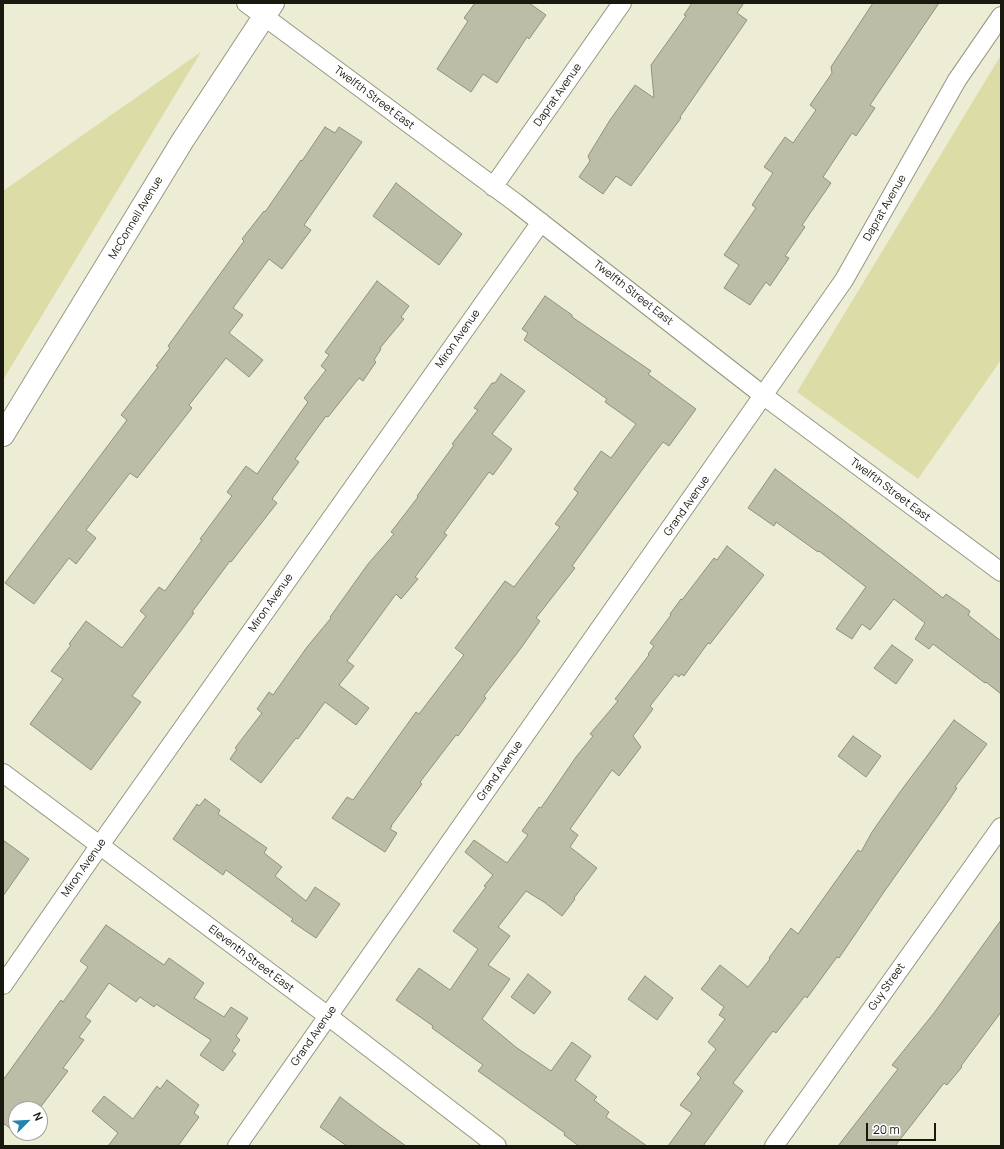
<!DOCTYPE html>
<style>
body{margin:0}
#map{position:relative;width:1004px;height:1149px;overflow:hidden;background:#ededd6;font-family:Manrope,sans-serif}
canvas{display:block}
.frame{position:absolute;inset:0;border:4px solid #191910;pointer-events:none}
.north{position:absolute;left:8px;top:1101px;width:40px;height:40px;box-sizing:border-box;background:#fff;border:1px solid #a3a39f;border-radius:50%;rotate:66deg;font-size:11px;font-weight:700;line-height:16px;text-align:center;color:#191910}
.north::after{content:'';display:block;margin:auto;width:14px;height:18px;background:#2285af;clip-path:polygon(50% 0,100% 100%,50% 72%,0 100%)}
.scale{position:absolute;left:866px;top:1123px;width:70px;height:18px;box-sizing:border-box;border:2px solid #191910;border-top:0;padding-left:5px;font-size:12px;line-height:14px;white-space:nowrap;color:#191910;-webkit-text-stroke:3px #fff;paint-order:stroke}
</style>
<div id="map">
<canvas width="1004" height="1149"></canvas>
<div class="frame"></div>
<div class="north">N</div>
<div class="scale">20 m</div>
</div>
<script>
const context = document.querySelector('canvas').getContext('2d');
context.lineJoin = 'round';
function fill(path, color) { context.fillStyle = color; context.fill(path, 'evenodd'); }
const toPath = rows => new Path2D(rows.map(r => 'M' + r).join(''));
function stroke(path, color, width, dash) { context.strokeStyle = color; context.lineWidth = width; context.lineCap = dash ? 'butt' : 'round'; context.setLineDash(dash || []); context.stroke(path); }
function write(font, color, halo, rows, align = 'center') {
  context.font = font + ' Manrope,sans-serif'; context.lineWidth = 3.5; context.setLineDash([]); context.textBaseline = 'middle'; context.strokeStyle = halo; context.fillStyle = color; for (const [text, x, y, turn = 0] of rows) {
    context.save(); context.translate(x, y); context.rotate((+turn || 0) * Math.PI / 180); context.textAlign = isNaN(turn) ? turn : align; if (halo) context.strokeText(text, 0, 0); context.fillText(text, 0, 0); context.restore();
  }
}
fill(toPath([
 [201,52,3,380,3,191],
 [1001,55,1001,360,918,479,797,392]
]), '#dbdca6');
const building = toPath([
 [475,3,529,3,546,15,529,39,527,37,497,83,483,74,471,92,437,69,468,21,464,18,475,3],
 [692,3,744,3,737,13,747,20,680,117,681,118,631,186,616,176,603,194,579,177,590,161,588,156,610,120,635,85,654,98,651,65,686,16,684,15,692,3],
 [873,3,939,3,870,105,875,108,856,136,852,133,823,177,831,183,802,225,805,227,785,256,789,258,770,286,766,282,750,305,724,288,739,265,724,255,756,208,752,205,773,173,764,167,785,137,793,143,816,110,810,105,832,73,831,67,873,3],
 [325,127,335,133,339,127,362,142,304,225,311,230,282,269,269,259,233,308,243,315,229,333,263,360,249,377,226,358,189,405,192,408,137,478,130,473,86,530,96,538,76,564,69,558,34,604,5,583,127,420,121,415,158,367,156,366,170,348,168,346,244,241,242,239,264,211,265,212,301,160,302,161,325,127],
 [396,183,462,234,439,265,373,216,396,183],
 [377,281,409,306,401,317,404,319,380,348,381,349,374,360,376,362,363,381,359,378,328,417,326,416,295,459,299,462,272,499,277,503,231,562,230,561,192,612,194,613,132,696,141,702,91,770,30,724,63,679,51,671,71,645,69,644,86,621,122,648,146,616,140,611,159,587,165,591,202,540,200,539,232,496,227,492,246,466,257,474,308,402,304,398,326,370,321,366,329,355,325,352,377,281],
 [545,296,572,315,572,317,651,371,648,374,696,409,669,446,663,442,650,459,572,566,575,568,536,618,540,621,521,648,484,696,486,698,458,736,456,735,420,782,422,784,391,826,392,826,390,829,397,833,385,852,332,818,347,797,353,800,416,712,419,714,464,655,455,648,505,581,514,587,560,527,555,524,578,493,574,489,601,451,611,458,636,424,605,402,607,399,524,340,528,333,522,329,545,296],
 [501,374,525,391,492,434,512,449,493,475,489,472,444,533,447,535,415,577,418,579,401,599,396,594,347,661,354,666,339,685,369,708,356,725,325,702,298,739,296,738,261,783,230,759,237,749,235,748,262,713,257,709,269,692,273,695,307,647,331,618,330,617,368,564,394,534,391,532,418,497,417,496,454,445,452,444,478,410,474,408,492,383,495,383,501,374],
 [775,469,842,519,943,598,946,594,970,611,968,615,1001,641,1001,694,986,682,985,683,933,644,929,649,915,639,925,623,894,599,870,630,862,624,852,639,836,629,866,587,819,551,818,552,776,522,774,526,748,508,775,469],
 [727,546,764,575,710,644,708,643,684,676,681,674,679,677,675,674,650,706,653,709,633,736,641,747,619,776,612,770,570,829,578,835,570,847,597,868,574,898,575,899,562,916,544,902,526,891,498,927,510,936,488,965,510,979,482,1019,517,1048,551,1071,572,1042,591,1056,575,1080,597,1097,594,1100,609,1112,606,1117,647,1146,579,1146,564,1135,565,1133,478,1071,483,1065,432,1028,433,1026,396,1000,419,968,450,990,478,949,453,931,486,887,484,886,493,875,465,852,474,840,507,863,528,835,522,831,539,807,541,808,576,757,593,736,590,734,618,701,615,699,649,655,648,654,654,646,650,643,671,615,670,614,681,599,682,600,714,558,717,560,727,546],
 [892,645,913,660,896,684,874,668,892,645],
 [954,720,987,744,955,787,957,788,949,800,886,889,839,958,837,957,807,998,805,996,776,1033,773,1031,733,1083,743,1091,703,1146,668,1146,692,1113,680,1105,701,1078,697,1074,716,1049,708,1042,725,1019,719,1015,724,1007,701,989,720,965,748,987,770,959,769,958,791,928,798,934,858,850,861,852,872,832,900,792,954,720],
 [853,736,881,756,866,777,838,756,853,736],
 [205,799,220,810,218,814,267,848,264,853,282,867,275,876,306,901,315,887,340,904,316,938,291,921,293,919,226,870,223,875,173,839,197,804,199,806,205,799],
 [3,840,29,859,3,896,3,840],
 [1001,920,1001,1012,961,1066,962,1067,947,1085,944,1083,895,1146,838,1146,898,1069,892,1065,934,1013,1001,920],
 [106,925,164,965,169,958,204,983,194,998,224,1017,231,1007,248,1018,236,1036,240,1040,232,1051,236,1054,223,1071,200,1055,211,1040,156,1004,154,1007,140,997,136,1002,109,983,85,1017,91,1021,79,1037,84,1040,63,1068,68,1071,39,1109,16,1109,16,1133,3,1123,3,1080,61,1000,63,1002,88,967,80,961,106,925],
 [528,974,551,992,534,1014,511,997,528,974],
 [645,976,673,998,657,1020,628,999,645,976],
 [167,1080,199,1105,194,1113,199,1117,178,1146,108,1146,118,1133,92,1111,104,1096,133,1119,157,1086,160,1089,167,1080],
 [340,1097,377,1125,406,1146,347,1146,320,1127,340,1097]
]);
fill(building, '#bcbda6');
stroke(building, '#90917b', 1);
const street = toPath([
 [246,3,516,203,764,396,1001,572],
 [493,187,622,3],
 [3,773,328,1016,497,1146],
 [3,985,100,845,541,222],
 [237,1146,844,280,957,80,1001,16],
 [774,1146,1001,827]
]);
const secondary = toPath([
 [3,435,183,140,273,3]
]);
stroke(street, '#969781', 20);
stroke(secondary, '#969781', 24);
stroke(street, '#fff', 18);
stroke(secondary, '#fff', 22);
write('11px', '#191910', '#fff', [
 ["Daprat Avenue",558,95,-55],
 ["Twelfth Street East",374,98,37],
 ["Daprat Avenue",885,208,-60],
 ["McConnell Avenue",136,218,-59],
 ["Twelfth Street East",633,293,38],
 ["Miron Avenue",458,339,-55],
 ["Twelfth Street East",890,490,37],
 ["Grand Avenue",687,506,-55],
 ["Miron Avenue",271,603,-55],
 ["Grand Avenue",500,771,-55],
 ["Miron Avenue",84,868,-55],
 ["Eleventh Street East",251,959,37],
 ["Guy Street",887,987,-55],
 ["Grand Avenue",314,1036,-55]
]);
</script>
